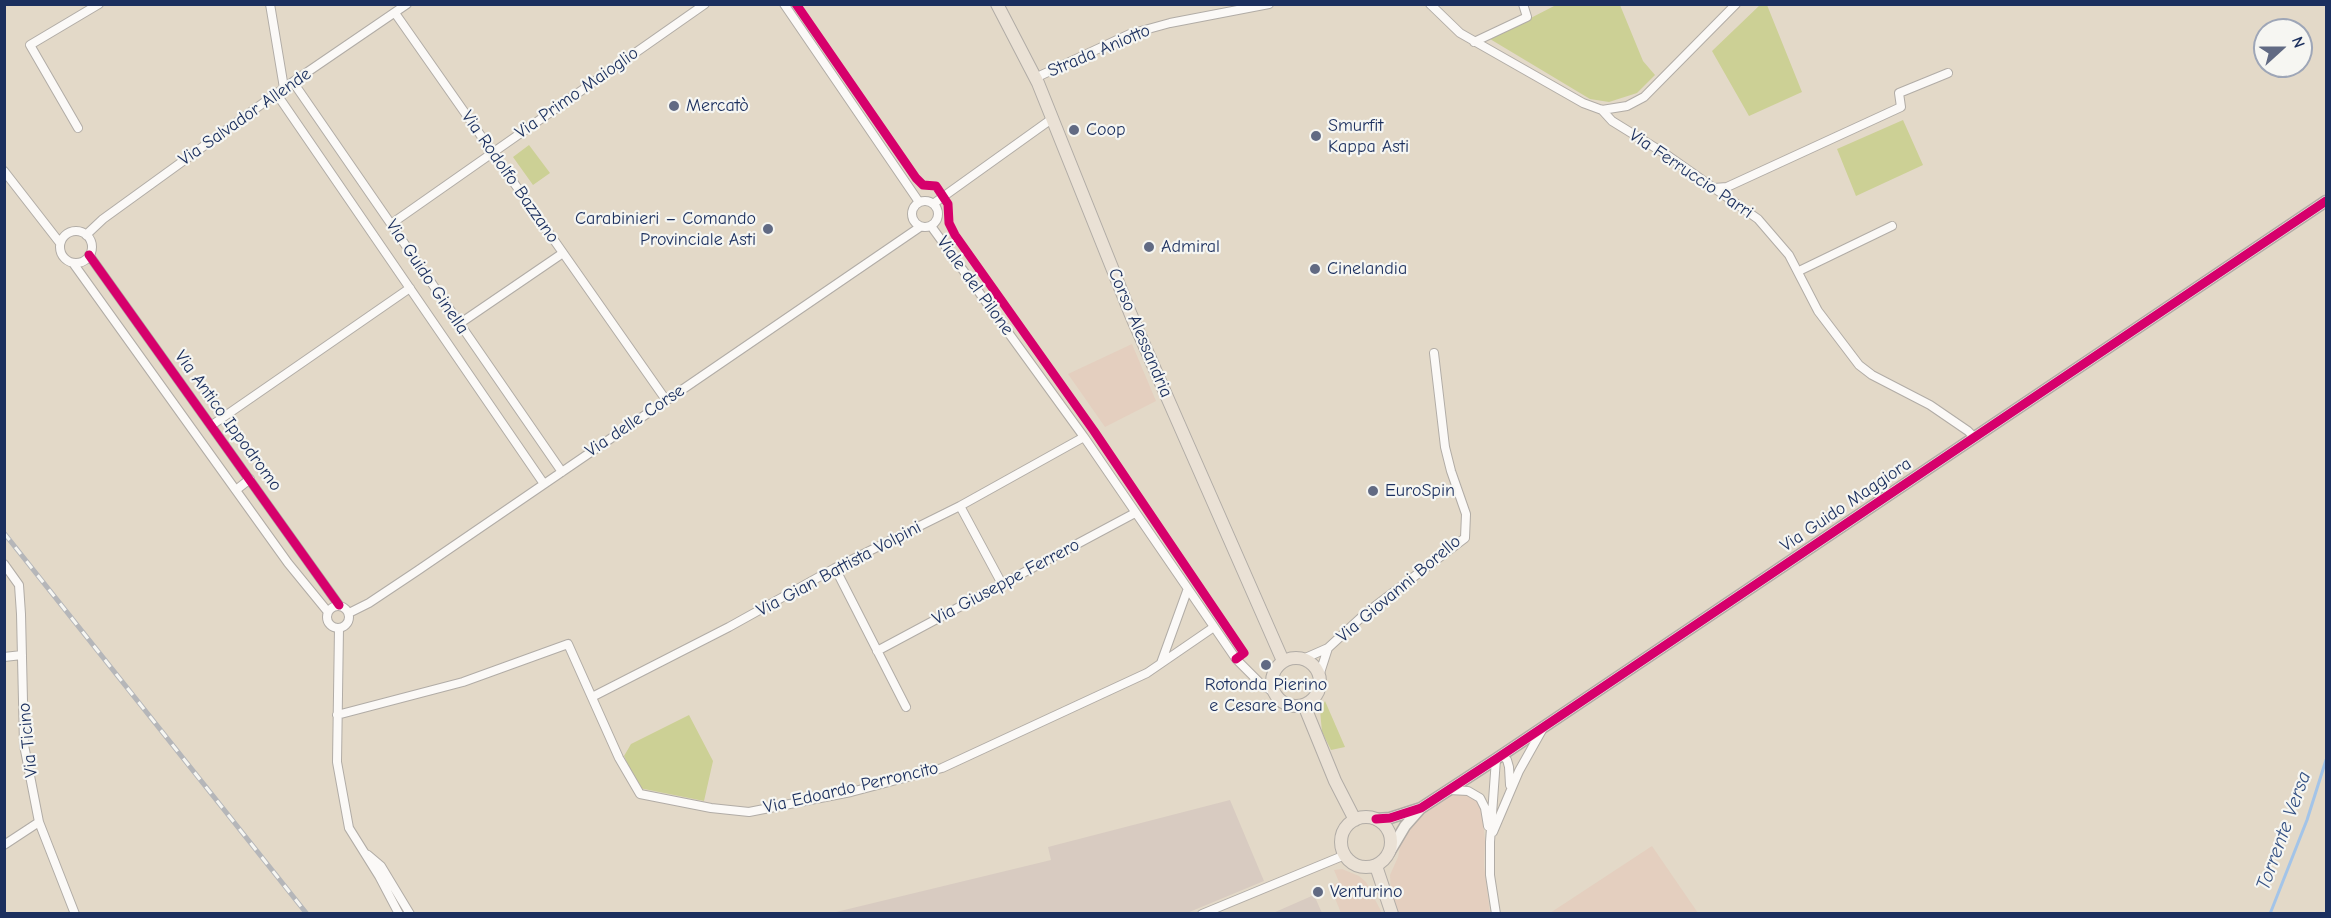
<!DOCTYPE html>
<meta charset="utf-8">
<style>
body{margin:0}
#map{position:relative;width:2331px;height:918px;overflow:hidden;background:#e3d9c8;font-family:"Comic Neue",sans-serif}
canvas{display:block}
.frame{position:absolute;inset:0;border:6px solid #1b2f5e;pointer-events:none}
.north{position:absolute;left:2253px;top:18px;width:60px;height:60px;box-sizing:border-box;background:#f6f6f2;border:2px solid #9ea6b7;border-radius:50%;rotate:69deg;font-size:16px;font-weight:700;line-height:24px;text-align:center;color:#1b2f5e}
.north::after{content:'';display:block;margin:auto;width:21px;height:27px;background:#616a83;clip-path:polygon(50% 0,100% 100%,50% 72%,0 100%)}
</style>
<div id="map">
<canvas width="2331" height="918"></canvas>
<div class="frame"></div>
<div class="north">N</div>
</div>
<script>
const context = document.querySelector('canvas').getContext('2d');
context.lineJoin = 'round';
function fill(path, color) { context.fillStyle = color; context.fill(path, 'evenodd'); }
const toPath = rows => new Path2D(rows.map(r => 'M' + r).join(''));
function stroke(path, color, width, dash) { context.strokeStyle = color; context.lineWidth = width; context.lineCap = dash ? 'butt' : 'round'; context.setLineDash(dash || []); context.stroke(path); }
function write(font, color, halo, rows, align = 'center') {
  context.font = font + ' "Comic Neue",sans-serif'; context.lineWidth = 4.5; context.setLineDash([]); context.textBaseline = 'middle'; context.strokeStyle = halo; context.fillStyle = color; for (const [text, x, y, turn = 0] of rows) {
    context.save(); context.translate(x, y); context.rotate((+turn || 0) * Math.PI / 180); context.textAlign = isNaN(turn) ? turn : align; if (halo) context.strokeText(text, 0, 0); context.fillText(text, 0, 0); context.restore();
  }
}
fill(toPath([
 [1132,344,1156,401,1105,427,1068,374],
 [1463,793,1472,797,1479,802,1482,810,1485,841,1484,865,1490,913,1398,913,1391,893,1390,875,1398,857,1401,842,1417,817,1452,795],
 [1652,846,1698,913,1550,913],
 [1342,869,1359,876,1366,882,1382,913,1341,913,1330,886,1339,882,1334,870]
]), '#e4cfbf');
fill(toPath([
 [1230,800,1264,881,1187,913,832,913,1051,860,1048,847],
 [1314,895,1322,913,1273,913]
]), '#d8cbc1');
fill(toPath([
 [1761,4,1767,5,1802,92,1749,116,1712,51],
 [1556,5,1620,5,1643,61,1655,75,1637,93,1609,102,1590,99,1490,39],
 [1903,120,1923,165,1856,196,1837,149],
 [529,145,550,173,533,185,513,157],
 [1325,701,1345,747,1331,750,1322,732,1320,710],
 [689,715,713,761,704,801,639,788,624,756,631,744]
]), '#ccd095');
stroke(toPath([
 [2270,914,2307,820,2326,760]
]), '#a3c4e8', 3);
const street = toPath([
 [270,4,284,88],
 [784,4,919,202],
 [1430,4,1460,33,1583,103,1602,110,1627,106,1644,97,1736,4],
 [395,13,666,400],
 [1474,42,1527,17,1523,4],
 [1035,78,1130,34,1170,23,1269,4],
 [293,82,562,472],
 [276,93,544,484],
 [1602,110,1612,121,1667,155,1758,219,1789,255,1818,311,1859,365,1872,375,1930,405,1968,431,1975,438],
 [78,128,30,45,99,4],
 [4,171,60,243],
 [1714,188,1727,187,1901,107,1899,93,1948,73],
 '912 214a13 13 0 1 1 26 0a13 13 0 1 1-26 0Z',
 [933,204,1053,118],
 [391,224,705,4],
 [931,226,1084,437,1236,659,1260,683,1273,692],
 '60 247a16 16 0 1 1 32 0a16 16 0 1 1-32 0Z',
 [86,235,103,219,284,88,407,4],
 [89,255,339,605],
 [73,263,288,563,328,612],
 [1799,271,1892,226],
 [459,324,563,253],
 [212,425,410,288],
 [236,490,250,479],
 [960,506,1002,584],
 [4,564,19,585,21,614,24,745,39,822,75,914],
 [835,568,906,707],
 '327 617a11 11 0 1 1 22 0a11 11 0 1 1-22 0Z',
 [349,613,369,603,417,571,920,227],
 [339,628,337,762,349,828,379,876,399,914],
 [877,651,1135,513],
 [4,657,22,655],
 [1303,659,1328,648,1366,613,1465,538,1466,514,1451,471,1445,447,1434,353],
 [1161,663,1187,591],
 [1319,676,1328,648],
 [592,697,729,627,835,568,960,506,1084,437],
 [337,715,463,682,568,644,619,758,640,794,711,808,749,812,851,792,942,768,1147,673,1214,627],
 [1502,755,1507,760,1509,767,1510,785],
 [1449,790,1468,791,1480,798,1485,808,1488,826],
 [1493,832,1519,771,1542,730],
 [4,845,39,822],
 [368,855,381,866,410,914],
 [1202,914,1345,855],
 [1496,914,1490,875,1490,842,1496,759]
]);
const secondary = toPath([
 [1376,819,1390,818,1421,808,1496,759,2326,201],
 [1389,853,1405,826,1420,809]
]);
const primary = toPath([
 [997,4,1038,83,1131,315,1283,661],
 '1272 682a24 24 0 1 1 48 0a24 24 0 1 1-48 0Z',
 [1304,705,1335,781,1355,820],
 '1341 842a25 25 0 1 1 50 0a25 25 0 1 1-50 0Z',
 [1376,866,1392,914]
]);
stroke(street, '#b1aca6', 10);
stroke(secondary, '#b1aca6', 13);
stroke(primary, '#b1aca6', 14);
stroke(street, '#fbf9f7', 8);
stroke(secondary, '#f4f0e9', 10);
stroke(primary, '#eae1d5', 12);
const rail = toPath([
 [4,533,307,914]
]);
stroke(rail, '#b5b6b9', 5);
stroke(rail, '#f6f6f2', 3, [9]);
stroke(toPath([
 [796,4,916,178,923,185,936,186,948,204,949,223,955,235,1094,431,1244,653,1236,659],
 [89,255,339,605],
 [1376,819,1390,818,1421,808,1496,759,2326,201]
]), '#d6006c', 9);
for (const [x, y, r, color] of [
 [674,106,6,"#616a83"],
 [1074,130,6,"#616a83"],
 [1316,136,6,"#616a83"],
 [768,229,6,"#616a83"],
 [1149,247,6,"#616a83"],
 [1315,269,6,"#616a83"],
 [1373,491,6,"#616a83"],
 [1266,665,6,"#616a83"],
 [1318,892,6,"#616a83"]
]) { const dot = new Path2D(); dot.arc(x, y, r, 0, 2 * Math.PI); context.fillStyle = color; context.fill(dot); stroke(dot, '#f6f6f2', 2); }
write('18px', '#1b2f5e', '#f6f6f2', [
 ["Strada Aniotto",1099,51,-23],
 ["Via Primo Maioglio",577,93,-35],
 ["Via Salvador Allende",245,117,-35],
 ["Via Ferruccio Parri",1691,174,34],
 ["Via Rodolfo Bazzano",510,177,55],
 ["Via Guido Ginella",427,277,56],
 ["Viale del Pilone",975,286,54],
 ["Corso Alessandria",1140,333,67],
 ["Via Antico Ippodromo",228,421,54],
 ["Via delle Corse",635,421,-34],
 ["Via Guido Maggiora",1846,505,-34],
 ["Via Gian Battista Volpini",839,569,-28],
 ["Via Giuseppe Ferrero",1006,582,-28],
 ["Via Giovanni Borello",1399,589,-40],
 ["Via Ticino",28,740,-96],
 ["Via Edoardo Perroncito",851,788,-13]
]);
write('18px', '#1b2f5e', '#f6f6f2', [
 ["Mercatò",686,106],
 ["Smurfit",1328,126],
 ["Kappa Asti",1328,147],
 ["Coop",1086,130],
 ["Carabinieri – Comando",756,219,"right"],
 ["Provinciale Asti",756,240,"right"],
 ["Admiral",1161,247],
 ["Cinelandia",1327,269],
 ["EuroSpin",1385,491],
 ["Rotonda Pierino",1266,685,"center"],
 ["e Cesare Bona",1266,706,"center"],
 ["Venturino",1330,892]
], 'left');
write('italic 20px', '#365284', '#f6f6f2', [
 ["Torrente Versa",2284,831,-70]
]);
</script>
